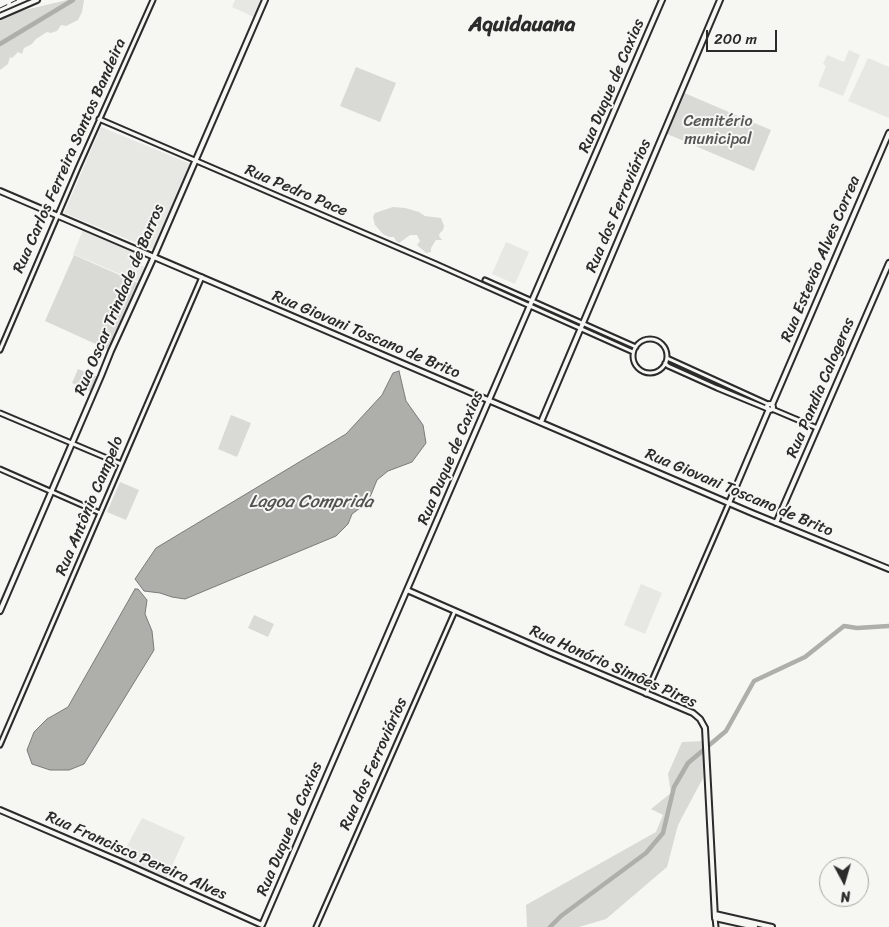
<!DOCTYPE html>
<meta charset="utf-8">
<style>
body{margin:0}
#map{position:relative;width:889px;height:927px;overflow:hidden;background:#f6f6f2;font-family:Sriracha,sans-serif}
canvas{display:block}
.north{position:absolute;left:819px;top:857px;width:50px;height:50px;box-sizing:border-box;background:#f6f6f2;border:1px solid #a5a5a2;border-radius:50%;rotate:174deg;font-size:14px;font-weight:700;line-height:20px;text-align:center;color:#2b2b2b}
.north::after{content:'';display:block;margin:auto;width:18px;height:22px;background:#2b2b2b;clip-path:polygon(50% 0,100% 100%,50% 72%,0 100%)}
.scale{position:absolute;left:706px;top:30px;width:71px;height:22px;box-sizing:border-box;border:2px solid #2b2b2b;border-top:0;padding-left:6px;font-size:15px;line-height:18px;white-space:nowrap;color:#2b2b2b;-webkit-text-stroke:4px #f6f6f2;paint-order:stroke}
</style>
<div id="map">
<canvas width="889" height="927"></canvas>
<div class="north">N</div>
<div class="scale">200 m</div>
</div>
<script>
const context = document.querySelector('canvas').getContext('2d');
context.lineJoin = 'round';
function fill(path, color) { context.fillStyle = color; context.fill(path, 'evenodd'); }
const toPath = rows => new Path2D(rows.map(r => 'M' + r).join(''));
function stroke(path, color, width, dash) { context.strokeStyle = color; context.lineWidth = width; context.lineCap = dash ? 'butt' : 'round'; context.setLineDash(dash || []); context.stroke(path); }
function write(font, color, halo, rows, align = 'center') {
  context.font = font + ' Sriracha,sans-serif'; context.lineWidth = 4; context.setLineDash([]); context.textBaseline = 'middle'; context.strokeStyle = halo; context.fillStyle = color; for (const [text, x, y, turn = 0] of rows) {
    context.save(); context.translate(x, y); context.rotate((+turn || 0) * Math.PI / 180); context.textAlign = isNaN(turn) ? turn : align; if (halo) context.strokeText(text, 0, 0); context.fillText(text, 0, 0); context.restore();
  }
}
fill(toPath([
 [235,0,262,0,254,17,232,7],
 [849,50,860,55,843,96,818,86,826,66,823,64,827,55,844,62],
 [868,58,889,67,889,118,848,101],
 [101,127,191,164,154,250,64,213],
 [83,230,142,256,138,264,145,267,139,282,73,254],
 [506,242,529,252,515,284,492,274],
 [641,584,662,593,645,634,624,625],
 [142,818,185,837,166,879,119,861]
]), '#e7e7e3');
fill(toPath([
 [67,0,84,0,82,12,78,20,66,26,61,25,57,31,51,33,47,32,36,39,32,44,24,48,22,54,18,52,12,58,10,57,8,64,0,70,0,16],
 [356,67,396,83,380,122,340,106],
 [682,92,771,130,754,171,665,133],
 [393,207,405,208,419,212,425,216,441,218,444,226,443,230,440,233,439,236,442,240,436,240,431,248,431,252,426,253,417,245,420,241,417,235,410,235,399,243,396,241,394,237,389,237,383,234,375,225,373,217,375,213],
 [74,255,140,284,111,351,45,321],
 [78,369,98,377,91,392,72,383],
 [231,415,251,423,237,457,218,449],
 [120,482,139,490,126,520,107,512],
 [254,615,274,624,268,637,248,628],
 [704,741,703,778,678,825,667,867,606,919,579,927,527,927,526,905,656,832,663,815,651,809,671,793,668,774,682,742]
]), '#d9d9d5');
const water = toPath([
 [399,371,406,401,423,425,426,443,412,462,388,471,377,480,368,502,352,514,348,524,336,536,185,599,172,597,160,593,144,591,135,579,156,548,346,434,382,395,393,373,399,371],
 [135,589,138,589,147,600,145,614,152,631,154,650,84,764,69,770,50,770,32,764,27,750,34,732,47,719,68,707,135,589]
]);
fill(water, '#aeaeab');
stroke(water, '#7a7a78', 1);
stroke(toPath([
 [0,44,73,0],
 [550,927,561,916,646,853,663,833,674,787,688,763,726,731,754,681,805,657,844,626,857,628,889,626]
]), '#aeaeab', 4.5);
const tertiary = toPath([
 [99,119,436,264,633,352],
 [485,280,636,347],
 '633 356a17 17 0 1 1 34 0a17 17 0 1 1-34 0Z',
 [0,350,78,168,153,0],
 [667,358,768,404],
 [665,363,668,366,717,388,768,409],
 [772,409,817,428],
 [0,413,121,464],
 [0,469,100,513],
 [646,694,729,503],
 [0,745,202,277],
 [715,918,716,927],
 [316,927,455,611]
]);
const secondary = toPath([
 [0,16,37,0],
 [0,191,752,513,889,569],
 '767 407a3 3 0 1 1 6 0a3 3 0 1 1-6 0Z',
 [772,405,889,133],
 [541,422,720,0],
 [729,503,769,409],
 [776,523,889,263],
 [407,590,551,653,693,713,700,719,705,728,715,918,755,927],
 [0,611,101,376,111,351,152,261,265,0],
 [0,810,119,861,262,925,662,0],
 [715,914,772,927]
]);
stroke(tertiary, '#2b2b2b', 7);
stroke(secondary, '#2b2b2b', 8);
stroke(tertiary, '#f6f6f2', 3);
stroke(secondary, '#f6f6f2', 4);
stroke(toPath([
 [0,8,17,0]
]), '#2b2b2b', 1, [8, 4]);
write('16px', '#2b2b2b', '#f6f6f2', [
 ["Rua Duque de Caxias",612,86,-67],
 ["Rua Carlos Ferreira Santos Bandeira",70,156,-66],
 ["Rua Pedro Pace",296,191,23],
 ["Rua dos Ferroviários",619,206,-67],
 ["Rua Estevão Alves Correa",821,259,-67],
 ["Rua Oscar Trindade de Barros",120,300,-67],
 ["Rua Giovani Toscano de Brito",366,335,23],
 ["Rua Pandia Calogeras",821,388,-67],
 ["Rua Duque de Caxias",451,458,-67],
 ["Rua Giovani Toscano de Brito",739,493,23],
 ["Rua Antônio Campelo",90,506,-67],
 ["Rua Honório Simões Pires",613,667,24],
 ["Rua dos Ferroviários",374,764,-66],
 ["Rua Duque de Caxias",290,829,-67],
 ["Rua Francisco Pereira Alves",136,856,24]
]);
write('16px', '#565656', '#f6f6f2', [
 ["Cemitério",718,122],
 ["municipal",718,140]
]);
write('italic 18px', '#525251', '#f6f6f2', [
 ["Lagoa Comprida",311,502]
]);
write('bold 21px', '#2b2b2b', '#f6f6f2', [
 ["Aquidauana",522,26]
]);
</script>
